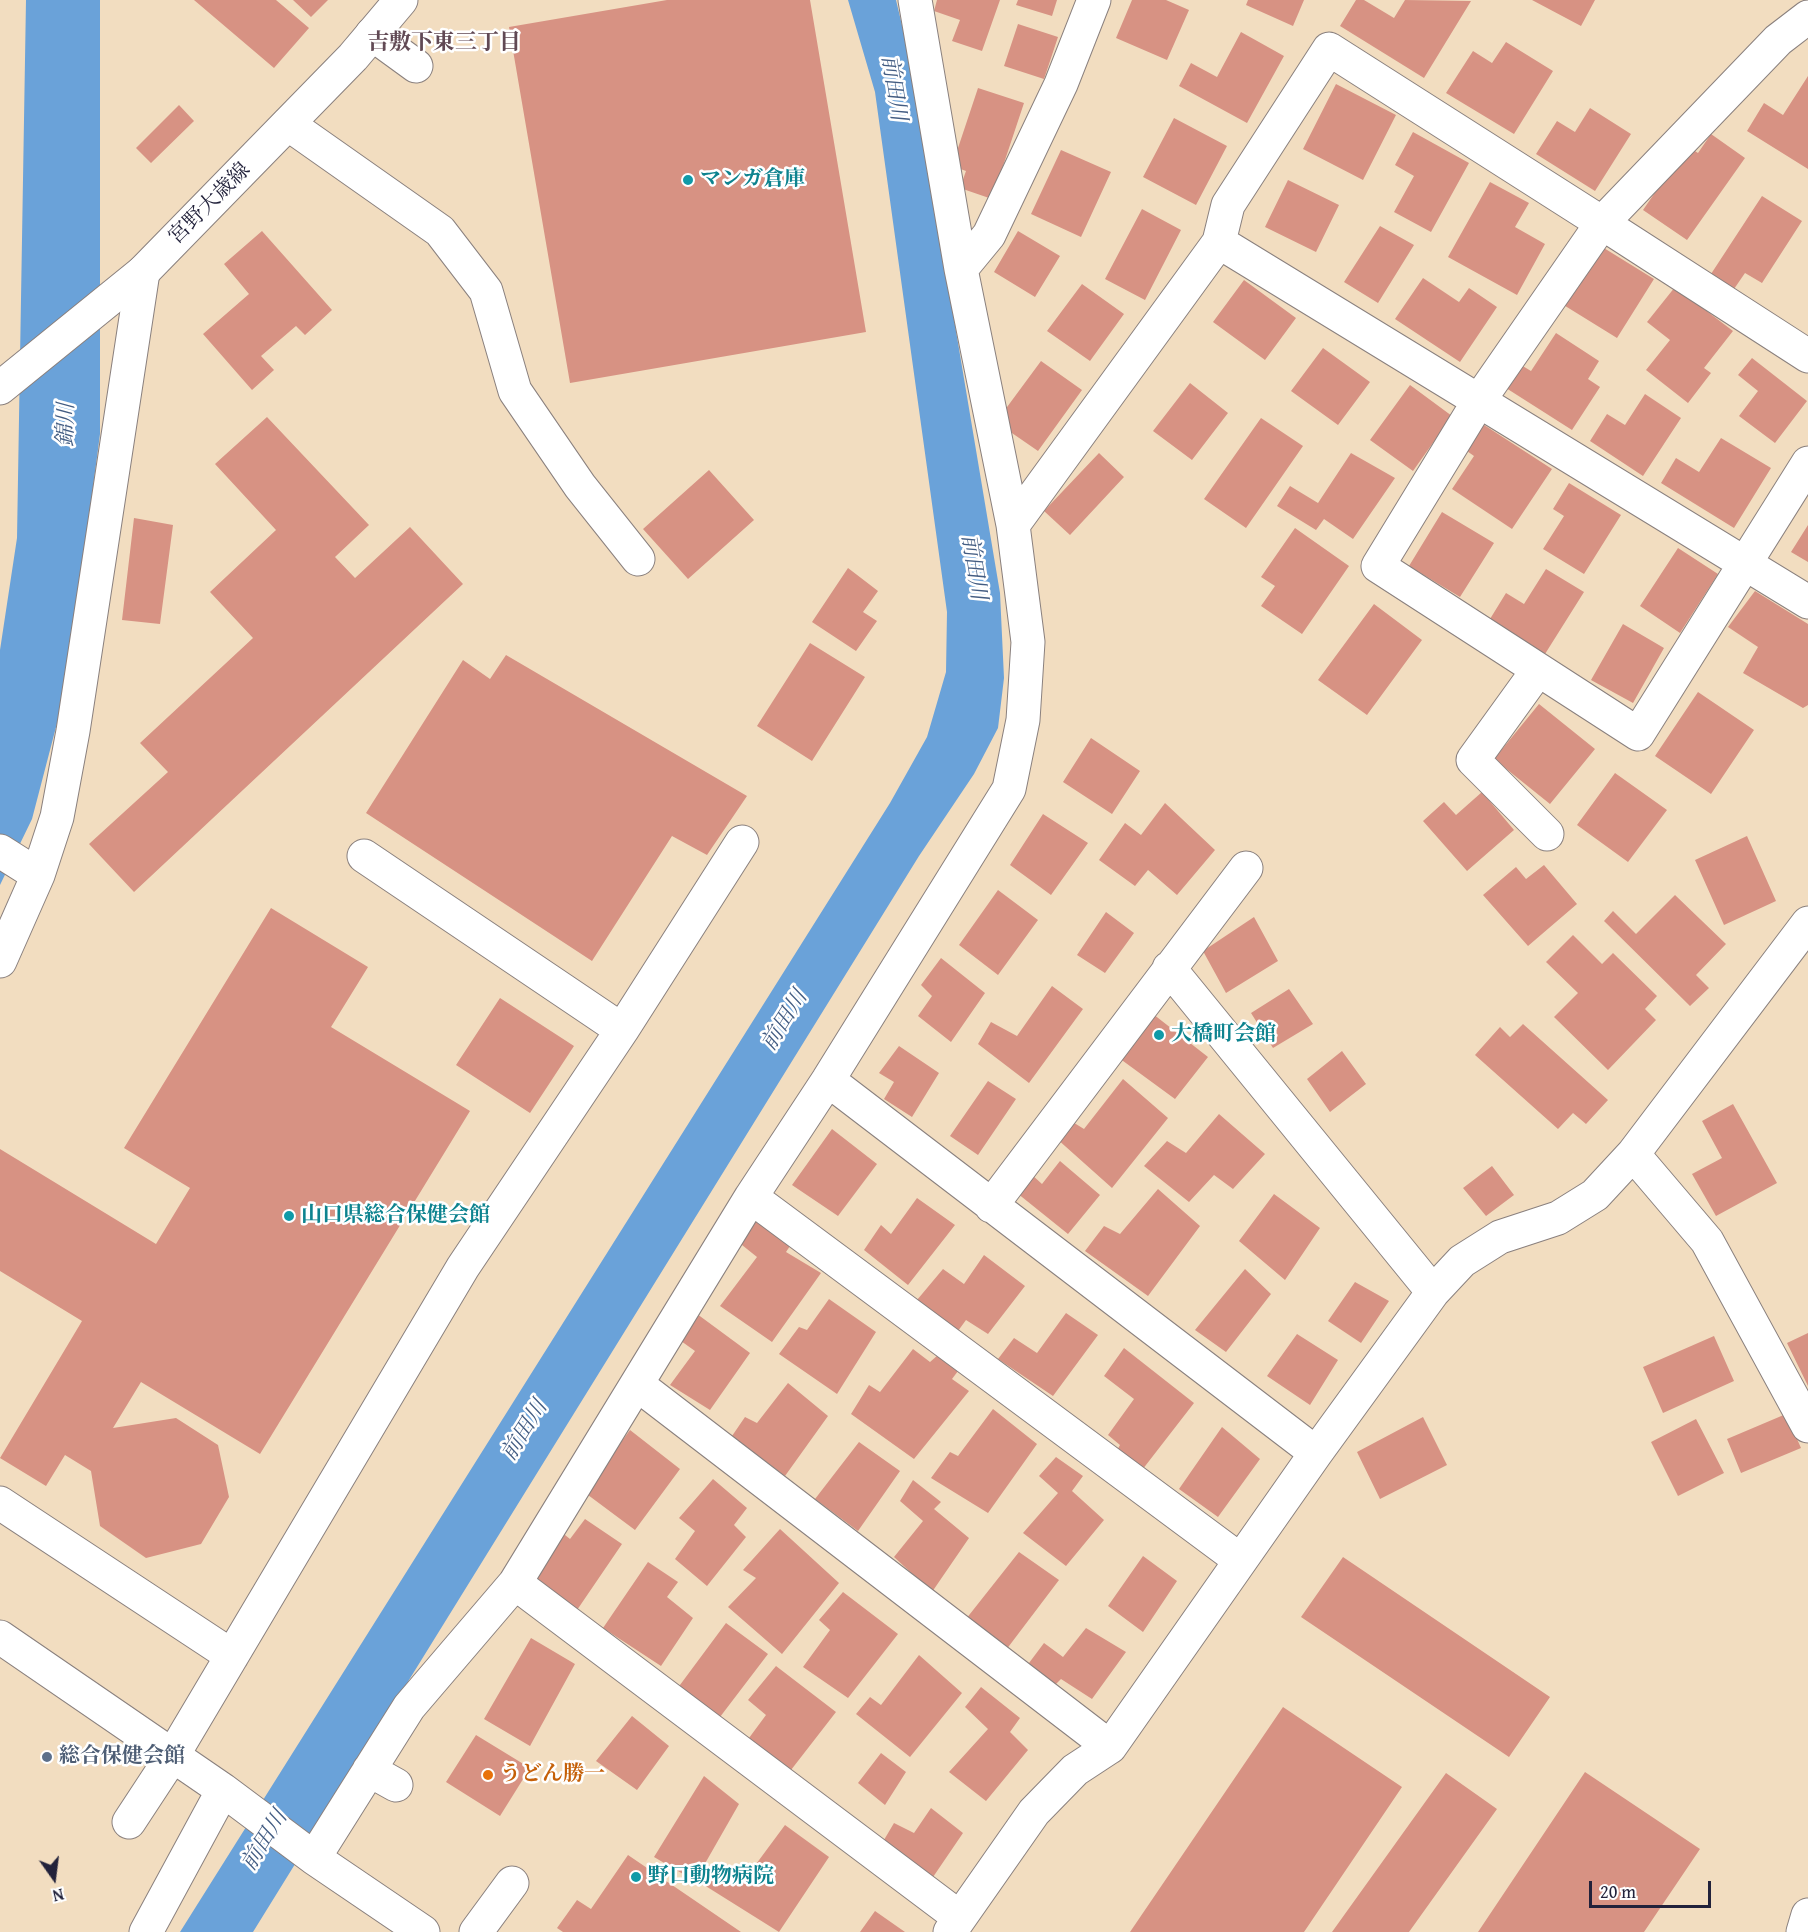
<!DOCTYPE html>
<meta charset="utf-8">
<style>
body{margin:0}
#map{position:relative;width:1808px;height:1932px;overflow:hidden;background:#f2ddc0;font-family:"Gentium Book Plus",serif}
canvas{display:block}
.north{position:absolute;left:24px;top:1848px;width:60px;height:60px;-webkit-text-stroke:4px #fff;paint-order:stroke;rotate:166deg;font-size:16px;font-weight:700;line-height:24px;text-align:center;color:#22223b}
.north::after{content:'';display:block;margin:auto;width:21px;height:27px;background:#22223b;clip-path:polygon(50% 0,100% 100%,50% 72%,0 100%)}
.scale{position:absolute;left:1589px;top:1881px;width:122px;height:27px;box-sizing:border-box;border:3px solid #22223b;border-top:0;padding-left:8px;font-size:18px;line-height:21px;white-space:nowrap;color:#22223b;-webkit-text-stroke:4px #fff;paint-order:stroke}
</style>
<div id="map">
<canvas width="1808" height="1932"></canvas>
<div class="north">N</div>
<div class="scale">20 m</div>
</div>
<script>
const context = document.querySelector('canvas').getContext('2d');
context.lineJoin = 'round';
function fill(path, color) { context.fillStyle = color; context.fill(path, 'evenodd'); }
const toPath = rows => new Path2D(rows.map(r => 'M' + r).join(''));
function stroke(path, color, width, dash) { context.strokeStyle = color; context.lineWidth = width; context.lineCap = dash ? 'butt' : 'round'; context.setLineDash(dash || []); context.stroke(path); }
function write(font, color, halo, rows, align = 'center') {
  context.font = font + ' "Gentium Book Plus","Noto Serif JP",serif'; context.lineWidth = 5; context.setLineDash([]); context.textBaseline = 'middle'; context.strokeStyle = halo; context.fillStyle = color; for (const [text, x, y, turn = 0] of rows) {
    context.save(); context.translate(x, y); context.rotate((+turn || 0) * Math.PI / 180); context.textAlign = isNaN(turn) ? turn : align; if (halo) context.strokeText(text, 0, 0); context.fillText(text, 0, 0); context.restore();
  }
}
fill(toPath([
 [26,0,100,0,100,434,67,685,32,819,0,885,0,650,17,538],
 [848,0,896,0,911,63,1000,593,1004,678,998,728,974,774,919,856,253,1932,180,1932,890,803,927,737,946,672,947,612,875,92]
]), '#6aa2d9');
fill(toPath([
 [194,0,276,0,309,28,274,68],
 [293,0,328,0,311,17],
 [667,0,810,0,866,332,570,383,509,27],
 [937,0,1000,0,982,51,952,41,960,20,934,11],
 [1018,0,1057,0,1052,16,1016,5],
 [1132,0,1166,0,1189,10,1167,60,1116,38],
 [1248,0,1304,0,1293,26,1246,5],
 [1356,0,1364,0,1394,18,1405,0,1471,1,1424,78,1340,26],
 [1532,0,1595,0,1581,26],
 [1018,24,1058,37,1044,79,1004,66],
 [1241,32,1284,56,1247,123,1179,86,1191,63,1217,77],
 [1506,42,1553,71,1514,134,1446,93,1473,51,1492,63],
 [1808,76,1808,169,1747,131,1764,103,1783,115],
 [1336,84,1396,115,1363,180,1303,149],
 [978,88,1024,103,992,199,960,188,966,171,952,166],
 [179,105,194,121,151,163,136,148],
 [1590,108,1631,134,1595,191,1536,154,1557,121,1575,132],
 [1174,118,1227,146,1196,205,1143,177],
 [1413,132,1469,163,1431,232,1394,212,1414,176,1395,165],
 [1711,134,1745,158,1687,240,1643,210,1687,146,1698,153],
 [1061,150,1111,172,1081,237,1031,214],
 [1288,180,1339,205,1316,252,1265,227],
 [1490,182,1529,203,1515,227,1545,244,1517,295,1448,257],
 [1762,196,1802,221,1762,283,1745,273,1734,289,1711,274],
 [1142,209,1181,230,1145,300,1105,279],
 [1380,226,1414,245,1378,303,1344,282],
 [262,231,332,310,305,335,296,326,261,356,274,370,252,390,203,334,249,294,224,264],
 [1018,231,1060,256,1035,297,994,272],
 [1599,245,1654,279,1617,338,1562,304],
 [1423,278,1459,302,1469,288,1497,307,1460,362,1395,319],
 [1244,280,1296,318,1265,360,1213,322],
 [1082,284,1124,314,1090,361,1047,331],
 [1675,287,1733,331,1704,368,1711,373,1688,403,1646,370,1670,340,1647,322],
 [1556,333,1599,361,1588,379,1600,387,1572,430,1506,388,1521,365,1531,371],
 [1323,348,1370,382,1338,425,1291,391],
 [1752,358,1807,401,1775,443,1739,416,1758,391,1738,375],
 [1041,361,1082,390,1038,451,996,422],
 [1190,383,1228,413,1192,460,1153,431],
 [1410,385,1452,416,1413,471,1370,440],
 [1645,394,1681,418,1643,476,1590,441,1607,414,1625,425],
 [267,417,369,525,335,557,355,578,410,527,463,584,134,892,89,844,168,772,140,743,253,638,210,592,276,530,215,464],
 [1261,418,1303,446,1246,528,1204,499],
 [1481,423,1552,469,1512,529,1452,489,1474,456,1464,449],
 [1721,438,1771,468,1734,528,1661,483,1676,458,1699,472],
 [1099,453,1124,477,1070,535,1044,511],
 [1351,453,1395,478,1353,539,1324,519,1316,530,1277,506,1290,486,1318,503],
 [709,470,754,520,688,579,643,529],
 [1569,483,1621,515,1584,574,1543,549,1564,516,1553,509],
 [1442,512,1494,543,1460,597,1409,566],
 [134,518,173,525,160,624,122,620],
 [1808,525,1808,562,1791,552],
 [1295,528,1349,566,1302,634,1261,606,1275,586,1261,577],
 [1678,548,1718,574,1680,633,1640,606],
 [848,568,878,591,863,612,877,621,856,651,812,622],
 [1546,569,1584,592,1545,654,1490,619,1506,593,1524,604],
 [1755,591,1808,624,1808,705,1803,708,1743,673,1758,647,1728,627],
 [1374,604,1422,640,1367,715,1318,680],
 [1623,624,1664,648,1633,703,1591,680],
 [810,643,865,677,812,761,757,726],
 [506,655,747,796,707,855,672,836,592,961,366,813,463,660,490,679],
 [1698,692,1754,730,1711,794,1655,756],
 [1539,704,1595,749,1550,804,1494,759],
 [1091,738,1140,771,1112,814,1063,782],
 [1615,773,1667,810,1628,862,1577,825],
 [1482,792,1514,830,1467,871,1423,821,1444,802,1456,815],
 [1165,803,1215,850,1177,895,1148,870,1135,886,1099,860,1125,823,1141,835],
 [1043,814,1088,843,1051,895,1010,865],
 [1747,836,1776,901,1724,925,1695,860],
 [1544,865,1577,904,1528,946,1483,895,1516,867,1526,879],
 [998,890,1038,920,998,975,959,945],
 [1675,895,1726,944,1696,975,1709,988,1690,1006,1604,921,1613,911,1636,934],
 [271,908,368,967,331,1027,470,1111,260,1454,141,1382,113,1428,176,1418,218,1445,229,1497,201,1544,146,1558,100,1526,91,1471,65,1455,46,1486,0,1458,82,1321,0,1271,0,1149,156,1244,190,1188,124,1148],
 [1106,912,1134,933,1105,973,1077,955],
 [1254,917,1278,961,1226,993,1203,951],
 [1573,935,1602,964,1613,953,1657,996,1645,1009,1656,1020,1608,1070,1554,1017,1578,993,1546,962],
 [941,958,985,993,951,1042,918,1016,932,996,921,985],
 [1052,986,1083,1009,1029,1083,978,1044,991,1022,1017,1036],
 [1289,989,1313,1024,1273,1048,1251,1013],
 [500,998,574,1046,530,1113,456,1065],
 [1153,1014,1208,1057,1175,1099,1119,1058],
 [1523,1024,1608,1100,1586,1124,1573,1113,1558,1129,1475,1055,1500,1027,1510,1037],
 [899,1046,939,1073,912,1117,884,1099,894,1082,879,1073],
 [1342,1051,1366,1084,1330,1112,1307,1079],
 [1123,1079,1168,1118,1112,1188,1056,1138,1071,1121,1084,1129],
 [988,1081,1016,1099,978,1155,950,1136],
 [1733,1104,1777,1183,1716,1216,1692,1174,1722,1158,1702,1121],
 [1219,1114,1265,1154,1233,1189,1214,1175,1189,1202,1144,1166,1167,1141,1186,1153],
 [832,1129,877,1164,838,1216,792,1185],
 [1060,1161,1100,1195,1068,1234,1017,1193,1031,1174,1042,1184],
 [1492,1166,1514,1195,1486,1216,1463,1188],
 [1158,1189,1200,1226,1148,1296,1085,1251,1104,1226,1120,1234],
 [1274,1194,1320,1228,1285,1280,1239,1241],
 [917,1198,955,1225,908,1285,864,1250,881,1225,891,1234],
 [754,1212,794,1240,786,1252,821,1273,772,1342,720,1306,757,1257,737,1241],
 [984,1255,1025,1286,988,1334,966,1320,958,1331,917,1300,943,1269,964,1284],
 [1245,1269,1271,1294,1226,1352,1195,1330],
 [1355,1282,1389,1301,1361,1343,1328,1321],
 [829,1299,876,1332,837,1394,779,1354,799,1327,807,1330],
 [693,1311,750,1353,710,1410,670,1385,695,1351,674,1336],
 [1066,1313,1098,1335,1053,1396,998,1359,1014,1338,1037,1353],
 [1808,1333,1808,1386,1787,1343],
 [1297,1334,1338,1360,1310,1405,1267,1376],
 [1714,1336,1734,1381,1663,1413,1643,1367],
 [1124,1348,1194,1403,1139,1474,1115,1454,1120,1445,1108,1435,1134,1399,1104,1376],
 [913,1349,930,1362,938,1355,958,1371,952,1379,969,1391,914,1459,851,1414,869,1385,880,1392],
 [788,1383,828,1416,785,1476,732,1436,745,1417,757,1423],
 [993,1409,1037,1444,988,1513,931,1478,950,1452,958,1456],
 [1786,1414,1801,1448,1741,1473,1727,1439],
 [1423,1417,1447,1465,1380,1499,1357,1452],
 [1696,1419,1724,1473,1678,1496,1651,1442],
 [1222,1427,1260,1459,1218,1517,1179,1489],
 [630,1430,680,1469,635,1530,584,1492],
 [859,1442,900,1471,858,1531,815,1499],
 [1056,1457,1083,1476,1072,1491,1104,1520,1066,1566,1023,1533,1058,1493,1039,1476],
 [713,1479,747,1508,734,1525,746,1537,707,1586,675,1559,695,1531,679,1518],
 [913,1480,941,1502,934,1509,969,1538,932,1592,894,1557,923,1521,900,1501],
 [585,1519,622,1544,575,1613,529,1579,560,1531,570,1539],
 [780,1529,839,1583,782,1654,728,1607,756,1578,743,1570],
 [1019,1552,1059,1580,1006,1650,966,1619],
 [1143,1556,1177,1581,1143,1632,1108,1606],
 [1343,1557,1550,1697,1509,1757,1301,1617],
 [648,1562,678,1582,667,1597,693,1618,661,1666,603,1628],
 [843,1592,898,1634,848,1698,803,1667,830,1630,819,1620],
 [726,1623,768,1654,720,1717,677,1689],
 [1086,1628,1126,1652,1092,1699,1061,1679,1053,1687,1026,1667,1044,1643,1063,1657],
 [531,1638,575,1664,530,1746,484,1719],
 [919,1655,962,1693,910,1757,856,1714,870,1697,881,1705],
 [776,1666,836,1712,791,1770,749,1738,766,1715,748,1700],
 [981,1687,1020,1718,1010,1732,1028,1750,986,1801,949,1772,988,1729,965,1707],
 [1283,1707,1402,1787,1304,1932,1130,1932],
 [632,1716,669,1746,637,1790,596,1761],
 [476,1735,530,1768,500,1816,446,1782],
 [881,1753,906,1772,885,1805,858,1783],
 [1585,1772,1700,1849,1644,1932,1478,1932],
 [1446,1773,1497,1809,1409,1932,1332,1932],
 [704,1776,739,1804,695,1881,654,1857],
 [931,1808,963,1833,931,1880,881,1845,894,1823,914,1833],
 [785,1825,829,1857,779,1932,704,1885,718,1867,745,1879],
 [628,1855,741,1932,563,1932,557,1928,577,1900,591,1909],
 [875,1911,905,1932,860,1932]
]), '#d79283');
const minor = toPath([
 [372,34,416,66],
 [288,124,440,231,486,291,515,391,580,486,638,559],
 [1219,242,1228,205,1329,49,1602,223,1778,40,1808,17],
 [961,269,989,235,1061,84,1094,0],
 [1808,356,1602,223,1480,399,1378,566,1638,734,1808,463],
 [1013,525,1219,242,1808,602],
 [1538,670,1473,760,1547,834],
 [0,851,38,875],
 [364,856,622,1030],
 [0,961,38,875,57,817,73,731,143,272],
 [1169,968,1433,1292],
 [828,1080,1316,1453],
 [1633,1154,1707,1241,1808,1426],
 [751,1197,1240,1560],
 [991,1206,1246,868],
 [638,1385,1110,1747],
 [0,1503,232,1656],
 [515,1583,959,1917],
 [0,1637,223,1790,314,1858,423,1932],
 [369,1770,396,1785],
 [129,1822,173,1755,463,1267,622,1030,742,842],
 [314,1858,409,1707,515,1583,751,1197,828,1080,1009,789,1023,720,1028,642,1013,525,961,269,915,0],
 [146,1932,223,1790],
 [476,1932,512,1883],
 [950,1932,1034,1812,1075,1770,1110,1747,1316,1453,1433,1292,1462,1261,1500,1237,1558,1218,1595,1195,1633,1154,1808,923],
 [1803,1932,1808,1915]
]);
const major = toPath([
 [0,388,143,272,353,57,401,0]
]);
stroke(minor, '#8a807e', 35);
stroke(major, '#8a807e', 35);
stroke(minor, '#fff', 33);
stroke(major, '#fff', 33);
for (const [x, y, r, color] of [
 [688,180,6,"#0f9aa8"],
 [1159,1035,6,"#0f9aa8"],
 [289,1216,6,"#0f9aa8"],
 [47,1757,6,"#5c6f8a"],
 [488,1775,6,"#e8710a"],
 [636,1877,6,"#0f9aa8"]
]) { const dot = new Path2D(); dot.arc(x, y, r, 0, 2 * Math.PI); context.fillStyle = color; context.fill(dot); stroke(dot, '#fff', 2); }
write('bold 21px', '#0d838f', '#fff', [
 ["マンガ倉庫",700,180],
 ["大橋町会館",1171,1035],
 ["山口県総合保健会館",301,1216],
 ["野口動物病院",648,1877]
], 'left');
write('21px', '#22223b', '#fff', [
 ["宮野大歳線",210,204,-45]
]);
write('bold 21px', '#4e5e75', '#fff', [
 ["総合保健会館",59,1757]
], 'left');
write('bold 21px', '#c56008', '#fff', [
 ["うどん勝一",500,1775]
], 'left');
write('bold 22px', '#614954', '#fff', [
 ["吉敷下東三丁目",444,43]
]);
write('italic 22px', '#425c82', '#fff', [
 ["前田川",893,88,81],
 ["錦川",67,425,-89],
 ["前田川",973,567,81],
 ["前田川",785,1021,-58],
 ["前田川",525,1431,-58],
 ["前田川",265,1841,-58]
]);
</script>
